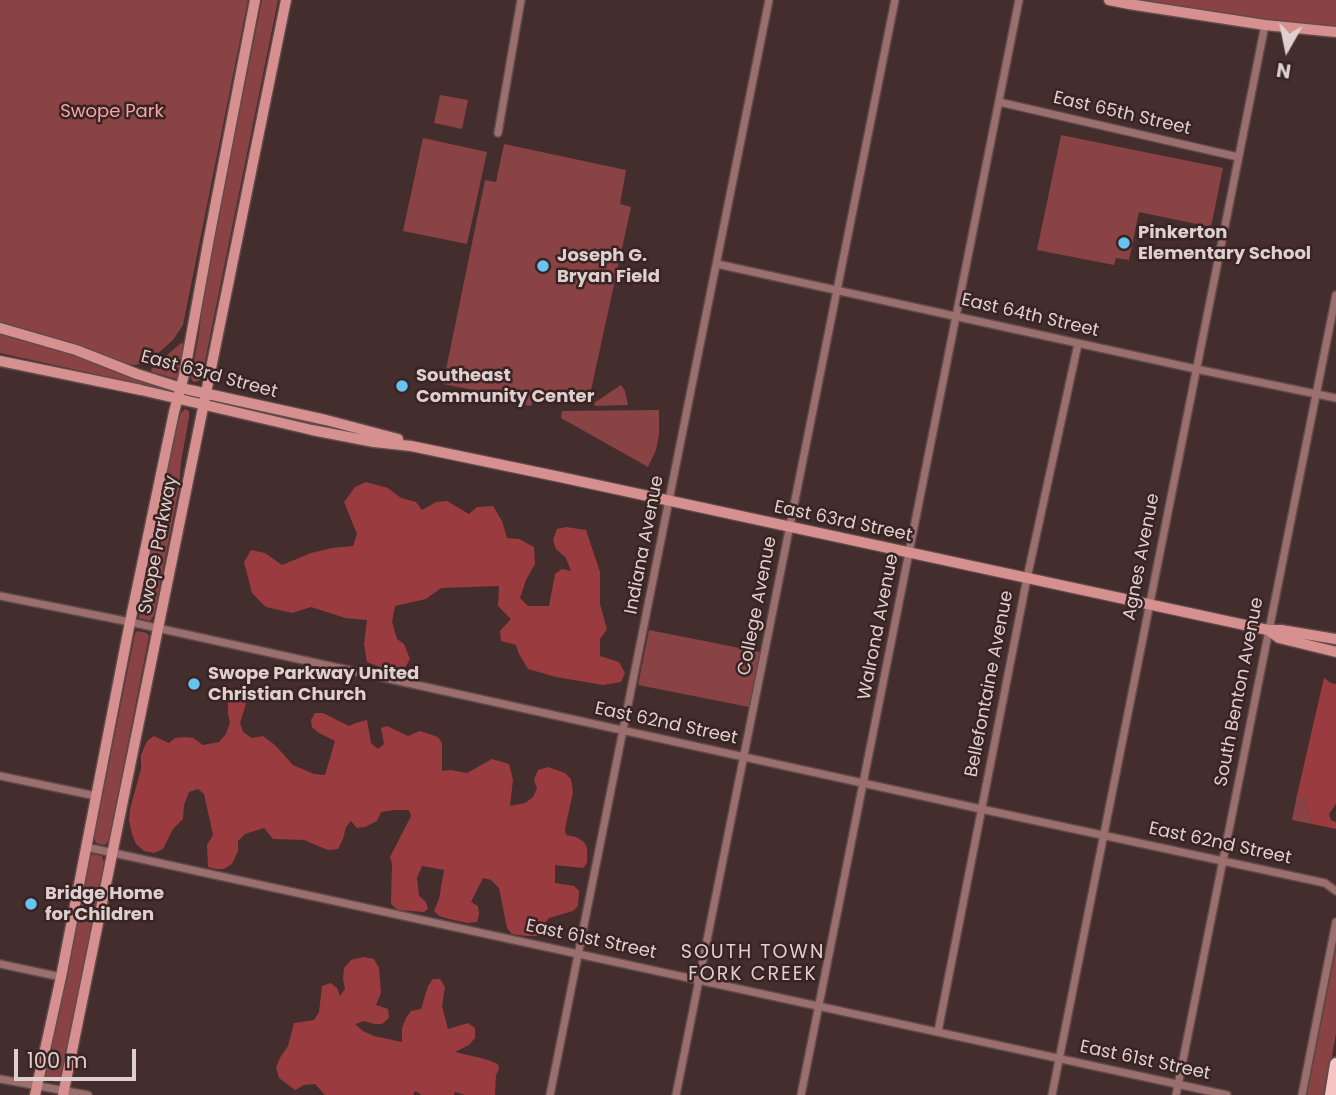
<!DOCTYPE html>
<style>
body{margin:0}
#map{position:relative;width:1336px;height:1095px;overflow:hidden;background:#442d2d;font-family:Poppins,sans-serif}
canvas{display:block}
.north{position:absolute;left:1252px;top:14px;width:70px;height:70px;-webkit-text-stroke:5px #392323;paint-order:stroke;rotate:189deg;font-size:19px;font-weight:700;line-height:28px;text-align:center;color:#dfd0d0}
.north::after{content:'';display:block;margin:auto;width:24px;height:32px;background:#dfd0d0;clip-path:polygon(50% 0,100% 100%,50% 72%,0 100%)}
.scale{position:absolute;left:14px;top:1049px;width:122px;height:32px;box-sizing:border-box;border:4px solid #dfd0d0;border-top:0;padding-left:9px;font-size:21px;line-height:24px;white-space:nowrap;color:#dfd0d0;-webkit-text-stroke:5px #392323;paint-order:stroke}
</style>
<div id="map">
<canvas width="1336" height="1095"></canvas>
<div class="north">N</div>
<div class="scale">100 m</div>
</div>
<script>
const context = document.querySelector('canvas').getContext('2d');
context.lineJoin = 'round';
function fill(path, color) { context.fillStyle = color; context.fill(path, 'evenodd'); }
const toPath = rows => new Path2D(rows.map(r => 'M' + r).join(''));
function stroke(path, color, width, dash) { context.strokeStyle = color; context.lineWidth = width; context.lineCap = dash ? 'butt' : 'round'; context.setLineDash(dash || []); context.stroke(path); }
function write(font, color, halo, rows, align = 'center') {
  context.font = font + ' Poppins,sans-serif'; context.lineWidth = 5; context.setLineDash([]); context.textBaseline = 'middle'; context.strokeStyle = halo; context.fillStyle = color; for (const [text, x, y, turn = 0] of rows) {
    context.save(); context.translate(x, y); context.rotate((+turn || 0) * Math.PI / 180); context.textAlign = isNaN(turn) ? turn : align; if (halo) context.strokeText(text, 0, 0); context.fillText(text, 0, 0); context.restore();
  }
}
fill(toPath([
 [0,0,248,0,183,325,173,340,154,357,142,364,134,365,124,363,54,339,0,325],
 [262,0,278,0,202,376,199,381,194,382,191,379,192,372,199,334,204,289],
 [1130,0,1336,0,1336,28,1257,20],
 [440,95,468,100,462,129,434,123],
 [1061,135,1223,168,1211,227,1139,212,1129,260,1116,258,1114,265,1037,250],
 [423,138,487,152,467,244,403,231],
 [504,144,626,170,620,204,631,207,589,399,568,397,554,402,534,397,531,406,494,398,495,394,443,384,485,180,496,182],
 [0,334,66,352,163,385,162,389,0,353],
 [181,343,184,344,177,379,152,372,151,369],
 [621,385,625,391,628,405,595,406,594,403],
 [185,409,189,411,189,417,181,462,179,488,154,615,150,621,139,618,139,612,177,422,181,413],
 [659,410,659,434,656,450,648,467,561,418,562,411],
 [649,630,760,652,749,707,638,685],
 [137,631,147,633,149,636,109,840,106,844,104,845,96,843,94,838,135,634],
 [1297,795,1305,799,1312,824,1292,820],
 [92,854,102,856,104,862,61,1077,59,1082,56,1082,47,1080,45,1077,90,857],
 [1336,948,1336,1034,1325,1095,1307,1095]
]), '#8a4344');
fill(toPath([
 [366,482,388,488,401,498,416,502,422,510,436,502,447,501,469,514,477,507,493,506,502,521,507,538,519,539,534,547,535,564,526,580,520,598,528,606,549,606,555,574,562,569,571,571,566,558,556,549,553,540,557,529,566,527,586,530,600,572,600,604,607,629,600,639,600,656,619,662,625,673,621,682,603,685,556,677,528,669,519,654,516,645,501,641,500,631,511,619,498,606,499,586,441,588,426,599,395,606,392,622,397,639,404,644,410,659,403,671,389,671,367,662,364,644,367,620,345,618,311,607,292,613,266,607,252,593,244,562,251,550,265,553,282,565,311,553,332,548,353,546,357,534,344,502,355,487],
 [1324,678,1331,683,1336,684,1336,804,1329,814,1331,820,1336,822,1336,829,1312,824,1305,799,1297,795],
 [242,694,246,704,240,723,243,732,252,738,263,736,275,745,293,765,314,774,325,775,335,741,319,733,312,727,311,720,315,713,323,713,349,726,356,723,367,720,371,743,378,749,384,744,381,728,387,726,408,736,420,731,438,737,442,743,442,771,451,770,467,773,492,759,509,764,513,780,510,806,525,803,533,797,537,789,534,780,538,770,548,767,565,773,571,779,573,792,565,829,566,835,576,837,584,842,587,848,587,863,583,868,555,865,555,883,574,886,579,891,578,906,573,911,549,918,544,924,538,936,527,936,512,934,507,928,499,888,491,880,483,878,471,902,478,906,479,914,477,922,468,923,449,919,439,916,434,911,439,899,444,870,422,866,417,878,419,896,426,902,428,909,424,912,398,910,391,904,392,864,390,857,411,816,409,810,394,810,381,812,377,821,365,827,357,828,351,821,346,827,343,839,338,849,328,850,304,840,273,839,264,828,254,831,245,834,238,841,238,851,232,864,224,869,216,869,208,867,207,845,213,835,204,794,198,789,189,792,184,805,183,819,173,829,163,849,154,853,144,851,136,844,132,834,129,820,130,809,141,769,141,755,147,741,154,736,169,743,175,738,185,737,193,738,203,745,219,742,226,734,230,722,228,715,228,701,234,695],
 [364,957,374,959,379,968,381,993,376,1005,388,1009,389,1018,382,1024,374,1024,364,1021,355,1024,363,1031,374,1036,402,1042,402,1028,406,1018,411,1011,421,1009,428,986,433,979,440,979,445,987,442,1006,448,1029,468,1023,475,1028,475,1038,469,1045,455,1052,485,1059,498,1064,499,1069,496,1075,495,1095,465,1095,455,1092,454,1095,422,1095,415,1091,413,1095,325,1095,315,1084,304,1085,295,1090,279,1078,276,1067,281,1056,288,1046,294,1023,314,1020,319,1012,322,986,331,983,337,988,340,996,345,989,343,979,344,968,351,960]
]), '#9a3b40');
const minor = toPath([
 [999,102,1238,157],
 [498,133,521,0],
 [717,264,1196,369,1336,398],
 [0,596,130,622,981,809,1325,883,1336,891],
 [0,776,96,796],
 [86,847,1227,1095],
 [0,964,61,977],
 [938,1031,1027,578,1078,344],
 [0,1079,88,1095],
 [550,1095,769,0],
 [676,1095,895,0],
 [801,1095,1019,0],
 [1052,1095,1265,25],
 [1176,1095,1336,295],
 [1302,1095,1336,922]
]);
const secondary = toPath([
 [1109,0,1129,4,1265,25,1336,32],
 [0,328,76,350,137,374,181,388,326,420,398,439],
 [0,361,141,390,312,430,374,442,411,446,560,477,1268,630,1281,630,1336,639],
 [1268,630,1279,638,1336,652],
 [35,1095,61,977,130,622,174,412,184,375,209,238,255,0],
 [63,1095,286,0]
]);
const trunk = toPath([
 [1331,1095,1336,1064]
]);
stroke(minor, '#604a4a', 10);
stroke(secondary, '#604a4a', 13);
stroke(trunk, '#604a4a', 16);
stroke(minor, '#9c6f6f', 7);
stroke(secondary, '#d6908f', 10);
stroke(trunk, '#f5c5c4', 12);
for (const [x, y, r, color] of [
 [1124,243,7,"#66c4ef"],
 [543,266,7,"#66c4ef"],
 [402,386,7,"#66c4ef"],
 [194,684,7,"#66c4ef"],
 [31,904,7,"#66c4ef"]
]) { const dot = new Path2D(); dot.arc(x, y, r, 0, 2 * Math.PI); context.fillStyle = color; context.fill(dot); stroke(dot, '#392323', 2.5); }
write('18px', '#f5a6a5', '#392323', [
 ["Swope Park",112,112]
]);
write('18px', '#dfd0d0', '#392323', [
 ["East 65th Street",1122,114,13],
 ["East 64th Street",1030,316,13],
 ["East 63rd Street",209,375,15],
 ["East 63rd Street",843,522,12],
 ["Swope Parkway",159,545,-79],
 ["Indiana Avenue",645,545,-79],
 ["Agnes Avenue",1142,557,-79],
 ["College Avenue",758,606,-79],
 ["Walrond Avenue",879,627,-79],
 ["Bellefontaine Avenue",990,684,-79],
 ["South Benton Avenue",1240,692,-79],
 ["East 62nd Street",666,724,12],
 ["East 62nd Street",1220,844,12],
 ["East 61st Street",591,940,12],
 ["East 61st Street",1145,1061,12]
]);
write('bold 18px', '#dfd0d0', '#392323', [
 ["Pinkerton",1138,233],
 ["Elementary School",1138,254],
 ["Joseph G.",557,256],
 ["Bryan Field",557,277],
 ["Southeast",416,376],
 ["Community Center",416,397],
 ["Swope Parkway United",208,674],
 ["Christian Church",208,695],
 ["Bridge Home",45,894],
 ["for Children",45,915]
], 'left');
context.letterSpacing = '2px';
write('19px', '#dfd0d0', '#392323', [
 ["SOUTH TOWN",753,953],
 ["FORK CREEK",753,975]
]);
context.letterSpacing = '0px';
</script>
